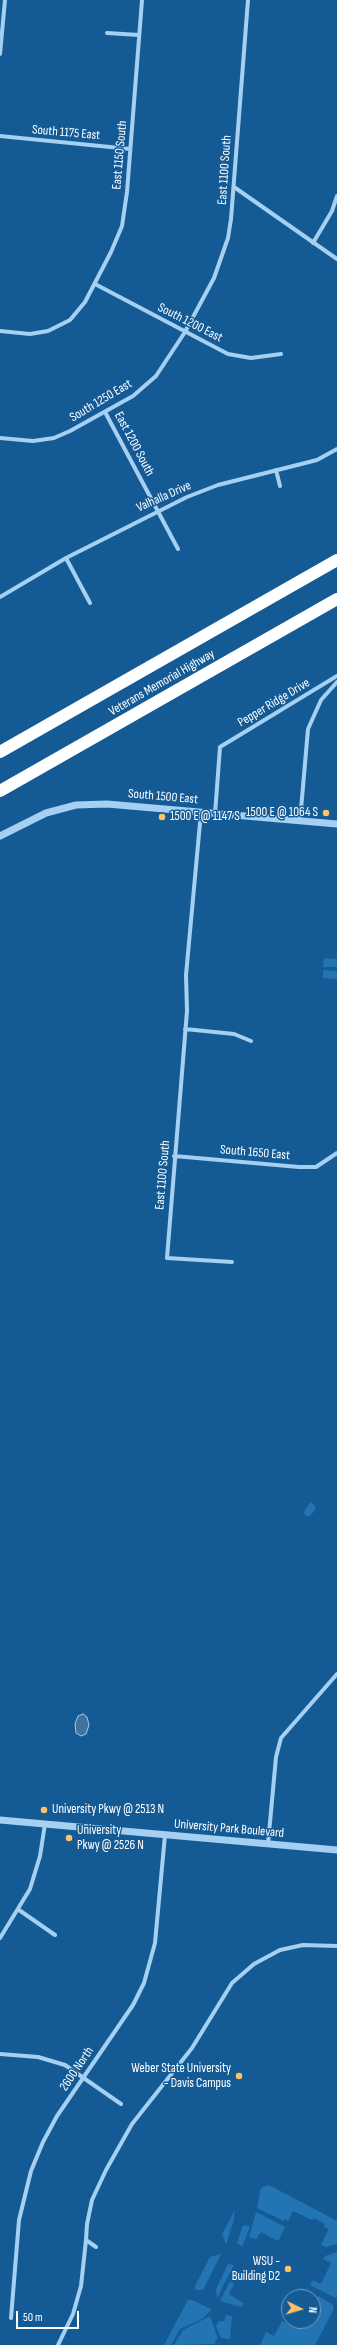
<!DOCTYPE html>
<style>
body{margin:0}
#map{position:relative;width:337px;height:2345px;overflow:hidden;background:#145b96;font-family:"Sofia Sans Condensed",sans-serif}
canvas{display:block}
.north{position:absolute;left:281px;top:2289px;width:40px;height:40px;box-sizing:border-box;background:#145b96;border:1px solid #729dc0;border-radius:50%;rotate:95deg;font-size:11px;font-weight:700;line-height:16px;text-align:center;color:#fff}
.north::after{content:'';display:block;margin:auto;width:14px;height:18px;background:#ffc266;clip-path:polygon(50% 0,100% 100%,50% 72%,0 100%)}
.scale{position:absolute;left:16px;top:2311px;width:63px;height:18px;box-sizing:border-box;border:2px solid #fff;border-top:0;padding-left:5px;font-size:12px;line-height:14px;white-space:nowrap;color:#fff;-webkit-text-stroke:3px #145b96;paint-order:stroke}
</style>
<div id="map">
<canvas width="337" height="2345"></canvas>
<div class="north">N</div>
<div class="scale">50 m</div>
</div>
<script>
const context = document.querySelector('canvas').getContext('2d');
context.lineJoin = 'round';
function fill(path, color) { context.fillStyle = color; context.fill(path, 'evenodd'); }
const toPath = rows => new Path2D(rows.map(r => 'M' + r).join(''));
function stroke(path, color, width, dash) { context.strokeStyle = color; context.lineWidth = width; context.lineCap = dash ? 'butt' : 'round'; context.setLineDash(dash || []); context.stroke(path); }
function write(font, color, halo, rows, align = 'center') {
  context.font = font + ' "Sofia Sans Condensed",sans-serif'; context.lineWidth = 3; context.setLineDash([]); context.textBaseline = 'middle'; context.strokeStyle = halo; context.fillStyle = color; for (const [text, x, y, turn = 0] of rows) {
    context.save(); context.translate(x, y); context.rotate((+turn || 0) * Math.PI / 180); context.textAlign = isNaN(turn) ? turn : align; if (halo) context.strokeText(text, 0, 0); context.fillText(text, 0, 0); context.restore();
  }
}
fill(toPath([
 [324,958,337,959,337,967,323,967],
 [323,970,337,971,337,979,323,978],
 [311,1502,316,1507,312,1514,307,1517,304,1513,305,1509],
 [269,2185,337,2221,337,2244,326,2247,321,2245,329,2229,324,2227,325,2224,314,2218,312,2220,293,2211,288,2221,285,2219,284,2221,257,2208,261,2188],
 [235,2210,233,2223,226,2244,222,2234],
 [256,2212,285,2227,278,2241,261,2232,256,2239,249,2237],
 [243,2225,250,2226,242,2247,237,2243],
 [337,2252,337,2297,335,2298,310,2285,313,2280,321,2284,331,2263,323,2259,325,2256],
 [221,2254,203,2290,196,2290,195,2286,210,2257],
 [228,2264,234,2265,217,2298,216,2289],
 [230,2281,234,2284,229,2294,244,2304,241,2307,220,2301],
 [318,2296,332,2304,334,2309,315,2345,260,2345,266,2332,274,2336,282,2321,297,2329,300,2321,313,2321,313,2314,320,2301,316,2299],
 [188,2300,192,2300,211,2309,210,2311,202,2319,180,2329,171,2345,164,2345],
 [226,2315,232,2316,230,2339,221,2338,216,2326,219,2321,224,2321],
 [210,2316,218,2339,216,2339,215,2344,174,2345,183,2330]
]), '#2374b3');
const water = toPath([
 [83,1714,87,1717,89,1725,86,1734,81,1736,76,1733,75,1724,78,1716,83,1714]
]);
fill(water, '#41739e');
stroke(water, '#97cdf5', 1);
stroke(toPath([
 [107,33,139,35],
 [0,54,5,0],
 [0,136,130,149],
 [234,187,337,259],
 [313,243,332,211,337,196],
 [95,284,228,354,251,358,281,354],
 [0,331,30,334,48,331,70,320,85,302,111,252,122,226,127,192,142,0],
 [105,412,178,549],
 [0,438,33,441,54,438,70,431,133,396,156,376,185,332,214,278,228,238,231,219,248,0],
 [276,470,280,486],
 [66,558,90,603],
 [0,597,66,558,187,497,218,485,317,460,337,449],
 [201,812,186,975,187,1011,167,1258,232,1262],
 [215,814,220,747,337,676],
 [300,821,308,729,321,700,337,682],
 [185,1029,234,1034,251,1041],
 [174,1156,299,1167,316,1167,337,1153],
 [268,1844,276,1757,281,1738,337,1674],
 [19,1910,55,1935],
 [0,1938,30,1889,40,1856,45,1824],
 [0,2054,38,2057,65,2065,121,2104],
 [96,2247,86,2240,87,2224,92,2200,106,2170,132,2124,192,2048,232,1983,254,1964,280,1950,303,1945,337,1946],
 [11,2318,19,2220,31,2171,43,2142,57,2116,133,2005,144,1983,155,1943,165,1835],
 [58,2345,73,2314,81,2286,86,2240]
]), '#a5d0f2', 4);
stroke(toPath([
 [0,836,46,813,76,805,107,804,337,824],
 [0,1820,337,1850]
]), '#a5d0f2', 7);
stroke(toPath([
 [0,752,337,560],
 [0,791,337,599]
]), '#fff', 12);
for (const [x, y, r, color] of [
 [326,813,4,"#ffc266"],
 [162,817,4,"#ffc266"],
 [44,1810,4,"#ffc266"],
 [69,1838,4,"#ffc266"],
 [239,2076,4,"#ffc266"],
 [288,2269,4,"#ffc266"]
]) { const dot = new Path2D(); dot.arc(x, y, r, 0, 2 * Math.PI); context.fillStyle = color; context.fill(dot); stroke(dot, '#145b96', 1.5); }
write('13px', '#fff', '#145b96', [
 ["South 1175 East",66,133,5],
 ["East 1150 South",120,155,-85],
 ["East 1100 South",225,170,-86],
 ["South 1200 East",190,323,27],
 ["South 1250 East",101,401,-31],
 ["East 1200 South",134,444,62],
 ["Valhalla Drive",164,497,-24],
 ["Veterans Memorial Highway",162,683,-30],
 ["Pepper Ridge Drive",274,703,-31],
 ["South 1500 East",163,797,5],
 ["South 1650 East",255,1153,5],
 ["East 1100 South",163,1175,-85],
 ["University Park Boulevard",229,1829,5],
 ["2600 North",77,2069,-56]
]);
write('13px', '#fff', '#145b96', [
 ["1500 E @ 1064 S",318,813],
 ["1500 E @ 1147 S",170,817,"left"],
 ["University Pkwy @ 2513 N",52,1810,"left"],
 ["University",77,1831,"left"],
 ["Pkwy @ 2526 N",77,1846,"left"],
 ["Weber State University",231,2069],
 ["- Davis Campus",231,2084],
 ["WSU -",280,2262],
 ["Building D2",280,2277]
], 'right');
</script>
